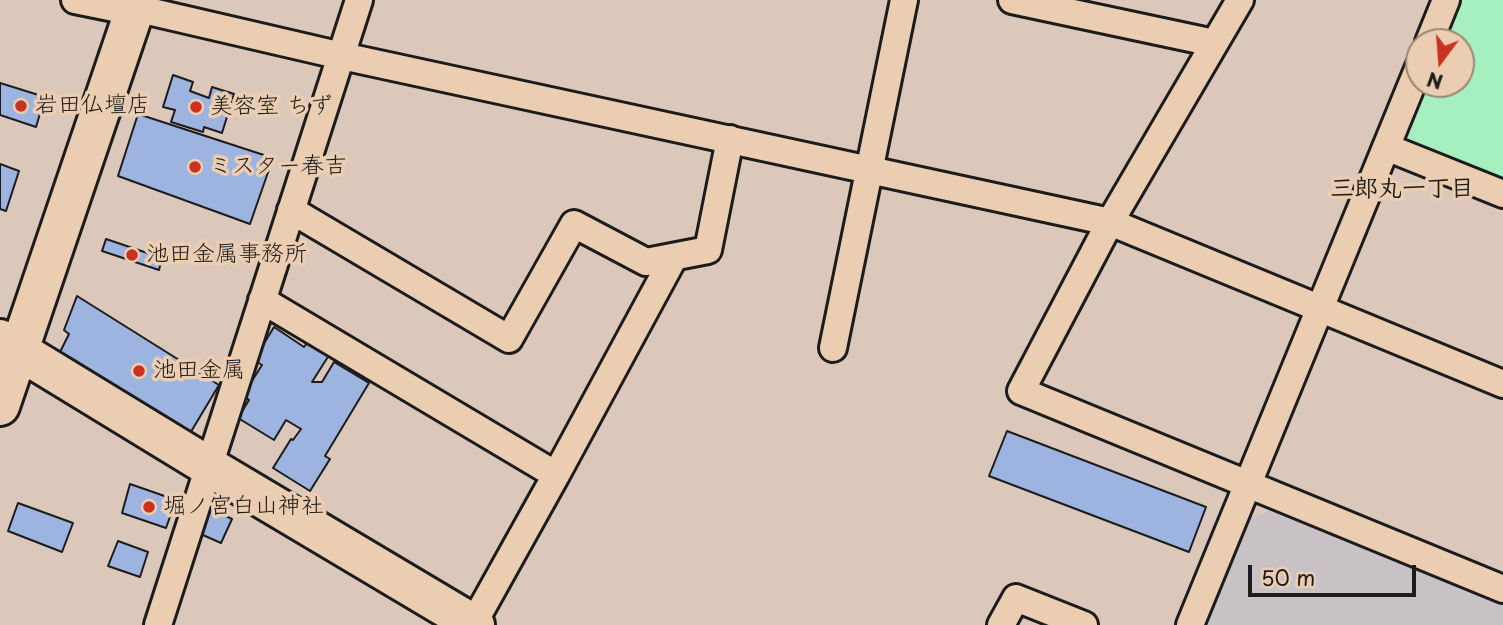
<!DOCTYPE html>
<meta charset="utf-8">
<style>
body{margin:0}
#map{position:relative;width:1503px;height:625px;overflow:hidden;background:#dbc8bb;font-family:"Playpen Sans",sans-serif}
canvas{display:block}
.north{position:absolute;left:1405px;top:28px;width:70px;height:70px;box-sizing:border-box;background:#ebcdb1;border:2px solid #988675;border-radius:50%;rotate:196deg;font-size:19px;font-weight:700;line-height:28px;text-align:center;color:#1c1c1c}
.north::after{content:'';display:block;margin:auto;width:24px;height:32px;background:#c8321e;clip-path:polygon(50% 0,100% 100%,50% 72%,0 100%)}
.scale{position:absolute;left:1248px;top:565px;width:168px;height:32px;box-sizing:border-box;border:4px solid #1c1c1c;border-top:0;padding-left:9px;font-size:21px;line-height:24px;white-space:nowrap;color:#1c1c1c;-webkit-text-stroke:5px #ebcdb1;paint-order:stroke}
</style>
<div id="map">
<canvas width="1503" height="625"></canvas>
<div class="north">N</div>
<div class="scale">50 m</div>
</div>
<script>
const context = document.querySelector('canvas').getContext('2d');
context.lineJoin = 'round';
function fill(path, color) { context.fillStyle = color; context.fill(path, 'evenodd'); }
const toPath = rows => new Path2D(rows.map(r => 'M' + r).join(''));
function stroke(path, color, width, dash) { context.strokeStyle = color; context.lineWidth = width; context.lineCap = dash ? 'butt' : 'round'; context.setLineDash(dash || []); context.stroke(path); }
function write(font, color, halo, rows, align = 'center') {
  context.font = font + ' "Playpen Sans","Klee One",sans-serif'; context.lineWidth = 7; context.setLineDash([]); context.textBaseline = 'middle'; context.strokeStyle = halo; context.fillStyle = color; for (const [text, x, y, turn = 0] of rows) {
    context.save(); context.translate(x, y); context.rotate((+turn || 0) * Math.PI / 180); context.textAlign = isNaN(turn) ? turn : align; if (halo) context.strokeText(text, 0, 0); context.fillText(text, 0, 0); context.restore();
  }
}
fill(toPath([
 [1269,511,1503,603,1503,625,1202,625,1249,519]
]), '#c8c2c6');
fill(toPath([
 [1446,0,1503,0,1503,186,1386,147,1419,84,1461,84,1461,42,1429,42]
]), '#a6efbe');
const building = toPath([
 [173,75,193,82,190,91,209,98,212,87,234,94,222,133,204,127,203,132,171,122,175,110,163,107,173,75],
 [0,83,45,97,36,127,0,115,0,83],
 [138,114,273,158,250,224,118,176,138,114],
 [0,164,19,171,6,211,0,209,0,164],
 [106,239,162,258,159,270,102,251,106,239],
 [77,296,219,385,189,435,57,358,69,334,64,330,77,296],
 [274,327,304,347,310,339,331,352,312,382,322,382,334,362,369,383,325,456,330,459,310,491,273,468,291,439,293,440,301,429,286,420,274,440,238,418,249,400,243,395,262,365,254,360,274,327],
 [1007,431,1206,507,1189,552,989,476,1007,431],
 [130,484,176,500,166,528,122,513,130,484],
 [18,503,73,523,62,552,8,531,18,503],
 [207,507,232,519,221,543,196,532,207,507],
 [118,541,148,552,140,577,108,566,118,541]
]);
fill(building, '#9db4e1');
stroke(building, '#1c1c1c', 2);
const street = toPath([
 [75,0,134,12],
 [1012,0,1214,43],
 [1240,0,1110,222,1021,391,1503,589],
 [135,8,342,56,1110,222,1503,384],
 [1429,42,1446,0],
 [1386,147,1503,194],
 [291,210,509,339,574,224,646,262,708,250,730,139],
 [262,300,556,475,674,257],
 [833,348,904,0],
 [473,624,556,475],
 [158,625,359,0],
 [1001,625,1016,598,1084,625],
 [1190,625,1419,67]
]);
const secondary = toPath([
 [0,339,208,466,475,625],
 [0,406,138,0]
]);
stroke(street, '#1c1c1c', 32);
stroke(secondary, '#1c1c1c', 44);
stroke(street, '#ebcdb1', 26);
stroke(secondary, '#ebcdb1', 38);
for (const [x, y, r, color] of [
 [21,106,7,"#c8321e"],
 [196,107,7,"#c8321e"],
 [195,167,7,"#c8321e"],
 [132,255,7,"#c8321e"],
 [139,371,7,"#c8321e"],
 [149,507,7,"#c8321e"]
]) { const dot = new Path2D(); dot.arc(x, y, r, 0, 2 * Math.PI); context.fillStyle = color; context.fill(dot); stroke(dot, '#ebcdb1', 2.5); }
write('23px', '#1c1c1c', '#ebcdb1', [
 ["岩田仏壇店",35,106],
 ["美容室 ちず",210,107],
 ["ミスター春吉",209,167],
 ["池田金属事務所",146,255],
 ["池田金属",153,371],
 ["堀ノ宮白山神社",163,507]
], 'left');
write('bold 24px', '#1c1c1c', '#ebcdb1', [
 ["三郎丸一丁目",1402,189]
]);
</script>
